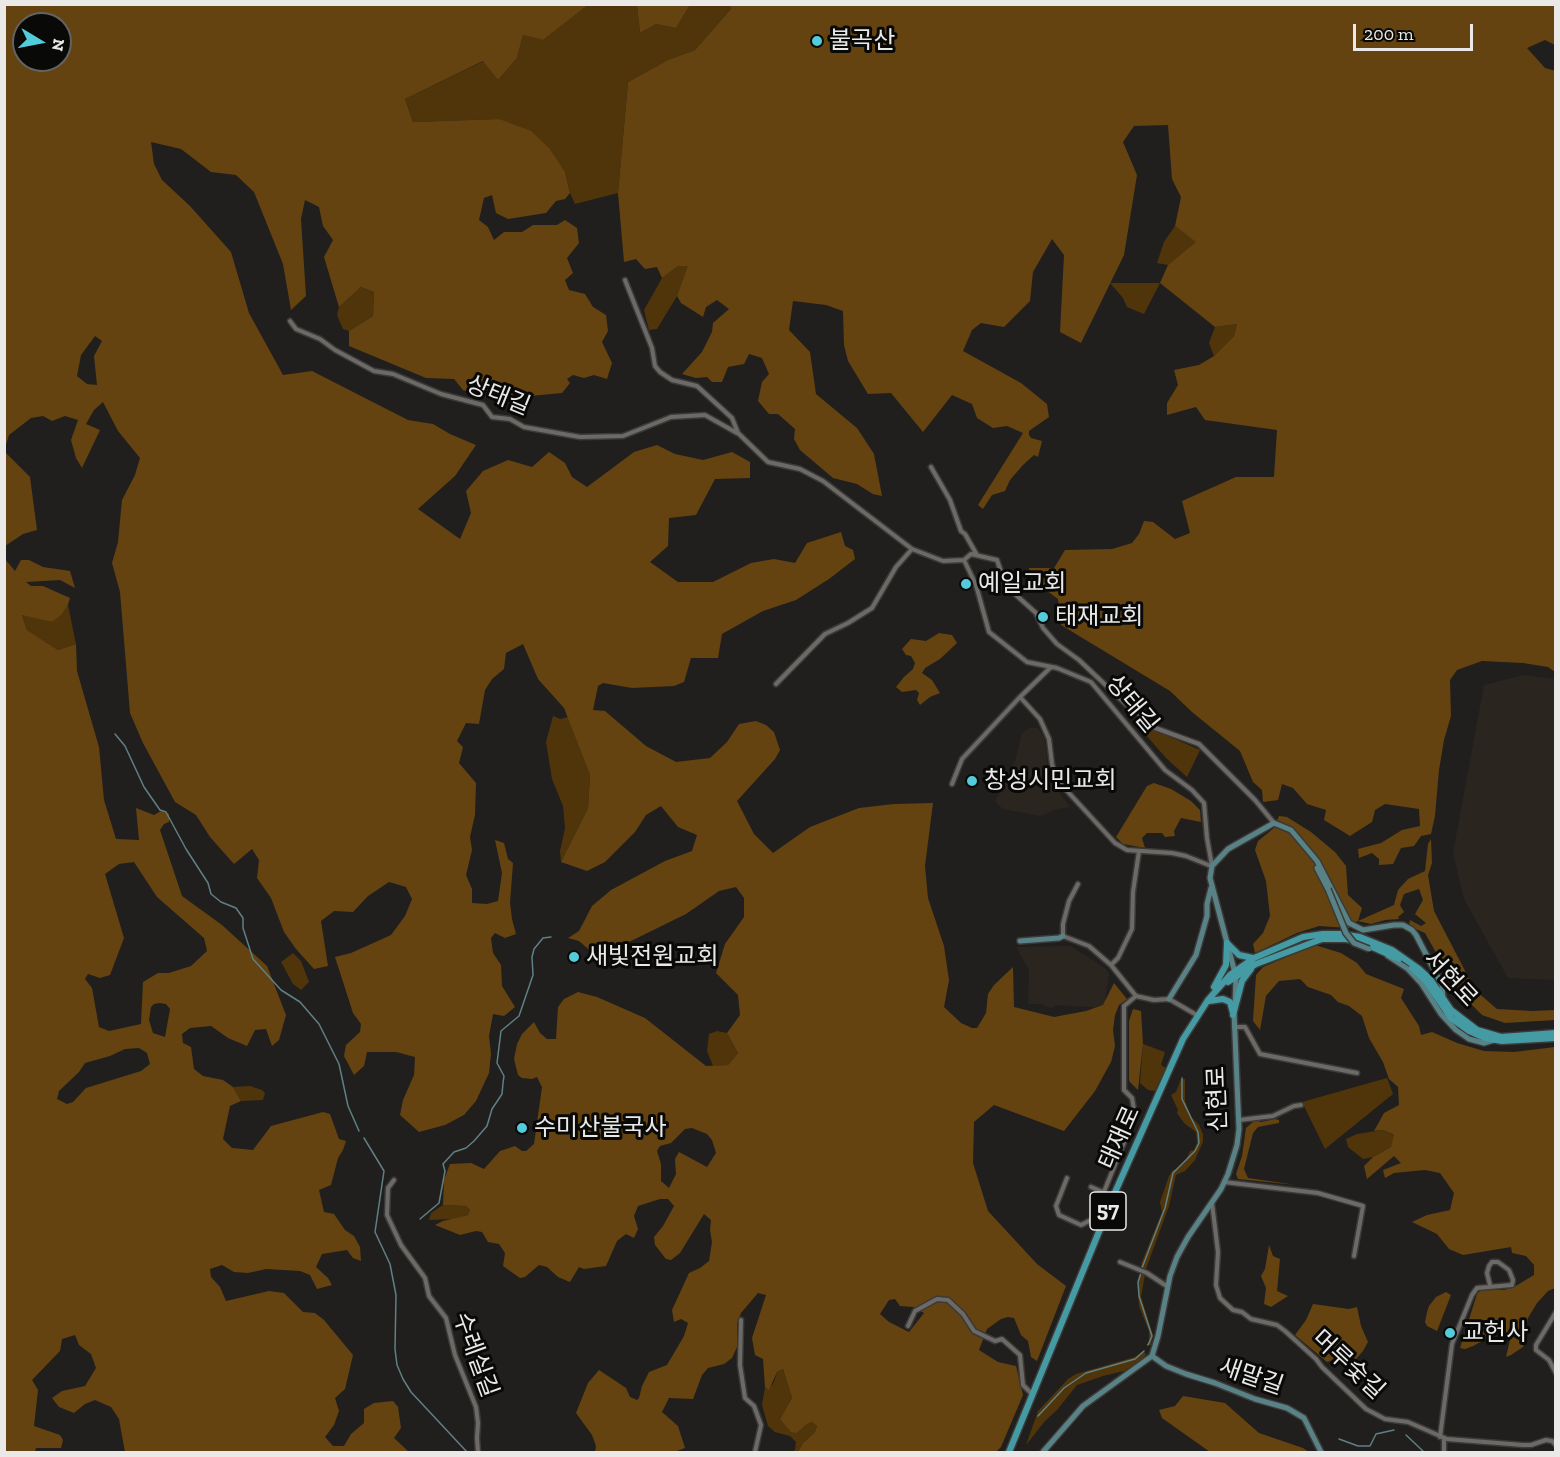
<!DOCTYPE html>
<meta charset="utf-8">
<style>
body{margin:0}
#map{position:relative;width:1560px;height:1457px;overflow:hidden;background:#201f1d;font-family:"Zilla Slab",serif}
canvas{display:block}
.frame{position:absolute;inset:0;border:6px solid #eae9e8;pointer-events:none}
.north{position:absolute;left:12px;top:12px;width:60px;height:60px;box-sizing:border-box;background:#090908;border:2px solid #636362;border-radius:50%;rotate:100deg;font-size:16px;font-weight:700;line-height:24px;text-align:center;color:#eae9e8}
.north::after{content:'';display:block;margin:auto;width:21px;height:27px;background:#53cbda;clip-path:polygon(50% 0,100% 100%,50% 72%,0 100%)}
.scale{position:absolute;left:1353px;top:24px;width:120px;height:27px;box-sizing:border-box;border:3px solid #eae9e8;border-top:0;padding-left:8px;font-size:18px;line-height:21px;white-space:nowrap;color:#eae9e8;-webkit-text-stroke:4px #090908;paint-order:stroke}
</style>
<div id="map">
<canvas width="1560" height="1457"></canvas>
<div class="frame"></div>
<div class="north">N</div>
<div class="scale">200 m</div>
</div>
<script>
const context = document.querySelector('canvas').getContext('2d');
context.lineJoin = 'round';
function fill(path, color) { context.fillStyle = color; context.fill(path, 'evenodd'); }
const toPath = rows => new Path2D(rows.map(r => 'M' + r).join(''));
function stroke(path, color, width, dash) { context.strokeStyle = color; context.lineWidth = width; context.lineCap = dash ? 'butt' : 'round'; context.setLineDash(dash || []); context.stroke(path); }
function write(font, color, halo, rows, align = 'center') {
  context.font = font + ' "Zilla Slab","Noto Sans KR",serif'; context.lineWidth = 6; context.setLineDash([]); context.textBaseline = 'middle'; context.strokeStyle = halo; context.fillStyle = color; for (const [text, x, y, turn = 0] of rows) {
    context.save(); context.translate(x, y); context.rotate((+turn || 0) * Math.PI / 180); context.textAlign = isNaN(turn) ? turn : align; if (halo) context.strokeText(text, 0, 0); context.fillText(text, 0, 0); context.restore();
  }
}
fill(toPath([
 [1524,675,1555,679,1555,980,1508,978,1464,899,1453,853,1484,685],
 [1030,728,1038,728,1044,737,1049,773,1054,786,1070,807,1057,809,1040,816,1003,809,995,802,1015,761,1022,733],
 [1070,946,1105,968,1109,973,1104,1008,1057,1005,1051,1008,1041,1004,1028,1004,1029,970,1016,947]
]), '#2b251f');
fill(toPath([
 [588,5,637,5,640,33,656,24,676,28,690,5,731,5,731,9,695,50,668,60,628,82,618,193,575,204,570,193,565,172,499,119,413,122,405,99,484,61,498,80,517,58,523,35,543,40],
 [1175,226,1197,242,1168,265,1157,263,1164,242],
 [678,266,689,266,677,296,657,329,649,330,644,310,662,278],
 [1110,283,1160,283,1144,314,1127,307,1123,298],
 [361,287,374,292,373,316,349,331,343,329,337,315,339,307],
 [1237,324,1234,336,1214,356,1209,343,1215,327],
 [68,605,76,644,58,650,27,630,22,614,52,622],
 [553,716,560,719,568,717,590,775,588,808,561,862,560,851,565,828,563,806,552,779,546,742],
 [1152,729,1200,750,1187,777,1166,758,1146,735],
 [293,953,301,961,309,982,301,990,293,984,281,962],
 [717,1031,727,1033,738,1053,728,1065,713,1066,707,1051,709,1034],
 [1143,1044,1165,1052,1161,1065,1166,1068,1155,1091,1148,1090,1140,1083],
 [1387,1078,1393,1094,1325,1149,1302,1102],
 [1181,1079,1185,1079,1185,1101,1191,1117,1199,1125,1203,1134,1203,1142,1195,1160,1185,1171,1176,1175,1169,1206,1146,1269,1141,1297,1153,1335,1151,1345,1146,1345,1149,1342,1149,1331,1139,1306,1138,1290,1141,1264,1162,1212,1160,1202,1169,1176,1173,1170,1177,1169,1185,1162,1190,1151,1194,1150,1197,1143,1196,1132,1184,1123,1177,1113,1178,1110,1171,1095,1176,1092],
 [250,1086,262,1090,265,1093,263,1100,241,1101,233,1087],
 [1383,1130,1395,1136,1391,1147,1373,1157,1363,1159,1348,1147,1346,1139,1357,1134],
 [443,1205,466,1206,470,1210,468,1215,452,1219,429,1220,431,1213],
 [1143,1351,1146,1354,1143,1359,1124,1371,1103,1376,1077,1385,1057,1410,1045,1421,1026,1445,1038,1411,1068,1379,1076,1374,1135,1357],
 [783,1369,792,1398,780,1419,797,1433,806,1425,813,1422,817,1426,815,1432,803,1443,798,1452,791,1452,795,1450,796,1442,790,1436,775,1432,768,1426,762,1405,765,1387,769,1389,774,1382,777,1372]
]), '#50350b');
fill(toPath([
 [5,5,588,5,543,40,523,35,517,58,498,80,483,61,405,99,413,122,499,119,531,131,549,148,565,172,570,193,565,199,556,201,546,213,508,219,496,213,492,195,484,198,479,220,488,227,494,240,504,232,522,232,533,225,557,225,565,220,577,228,579,243,567,258,573,273,565,280,569,290,585,294,593,307,606,315,608,331,602,342,612,363,607,379,594,375,584,378,573,375,567,379,570,383,562,393,530,396,514,393,503,404,463,390,454,379,426,378,349,346,349,331,373,316,374,292,361,287,339,307,324,257,333,240,323,226,319,207,305,200,301,219,306,296,291,310,283,264,254,192,236,175,211,172,181,149,151,142,154,164,162,180,190,206,231,252,249,313,283,375,312,371,408,420,433,424,450,434,476,445,455,476,418,509,460,539,471,513,466,491,483,471,508,460,532,467,549,452,565,463,572,477,587,487,634,452,657,445,675,454,703,460,732,452,750,462,750,478,715,479,696,515,669,518,668,546,650,562,678,582,713,582,751,563,774,559,795,563,807,543,841,532,845,546,853,550,855,559,829,579,796,600,763,611,722,634,718,658,691,658,684,682,674,686,632,688,603,683,598,686,593,710,605,711,646,746,676,762,710,758,727,742,739,724,756,721,766,725,774,732,780,750,775,759,737,801,754,834,773,853,810,827,859,808,894,804,933,803,925,866,928,898,944,946,949,980,944,1007,961,1023,972,1028,977,1028,986,1013,988,994,994,985,1013,967,1014,1007,1054,1017,1086,1011,1103,1005,1114,983,1127,999,1119,1005,1115,1015,1113,1030,1115,1046,1111,1062,1095,1091,1064,1131,994,1105,974,1122,973,1163,988,1211,1037,1264,1066,1286,1037,1361,1031,1357,1028,1341,1021,1335,1014,1318,1008,1317,1001,1319,987,1329,979,1350,998,1362,1016,1366,1023,1395,1001,1447,996,1452,798,1452,803,1443,815,1432,817,1426,812,1422,806,1425,797,1433,791,1432,780,1419,792,1398,783,1369,777,1372,769,1390,765,1387,763,1359,755,1355,752,1338,766,1295,758,1293,741,1313,737,1324,737,1347,732,1358,724,1364,708,1368,702,1375,693,1399,669,1398,662,1412,678,1426,685,1448,674,1452,595,1452,596,1446,592,1435,576,1413,588,1383,599,1370,626,1388,630,1397,637,1400,639,1398,642,1386,649,1372,667,1365,684,1336,688,1323,681,1319,674,1322,672,1310,689,1273,700,1268,709,1261,712,1242,710,1230,711,1220,704,1214,680,1253,671,1260,666,1259,655,1245,654,1237,663,1226,674,1206,668,1199,660,1199,638,1206,634,1216,638,1229,634,1238,626,1234,617,1241,606,1266,584,1269,579,1267,570,1282,558,1277,547,1267,539,1265,525,1277,520,1278,503,1266,505,1253,499,1244,488,1242,482,1232,476,1231,460,1235,435,1225,443,1221,468,1215,470,1210,466,1206,443,1205,444,1180,450,1164,471,1163,484,1169,500,1151,515,1146,522,1151,526,1151,534,1144,542,1087,537,1077,532,1079,522,1078,518,1075,514,1059,517,1044,522,1034,534,1022,540,1033,547,1039,556,1039,558,1007,564,999,578,992,597,997,645,1018,706,1066,728,1065,738,1053,727,1033,740,1015,738,995,716,973,725,944,744,917,744,898,736,887,719,891,686,914,627,943,594,954,579,941,568,938,579,931,592,906,611,890,665,861,692,851,697,835,678,827,661,806,646,815,635,832,605,862,587,871,561,862,588,808,590,775,564,708,538,679,523,644,506,653,504,669,492,679,485,690,479,724,466,723,457,741,463,747,459,763,476,783,475,815,470,837,472,850,466,875,472,889,472,903,487,904,498,901,502,873,495,840,504,843,508,859,513,863,510,903,512,919,516,934,505,938,495,933,491,938,493,953,501,965,502,986,515,1007,504,1016,493,1014,489,1036,491,1054,489,1073,476,1101,464,1115,445,1125,419,1132,400,1115,403,1100,414,1075,415,1057,396,1052,367,1052,364,1066,354,1075,344,1056,346,1045,360,1032,361,1024,353,1013,335,957,351,953,391,935,405,916,412,899,406,887,389,882,368,896,353,912,334,911,321,921,328,966,314,969,296,949,284,932,271,898,257,878,259,860,252,849,234,864,210,837,196,815,175,802,143,743,130,713,120,592,112,563,118,542,122,500,135,475,140,458,118,431,103,402,94,410,86,424,100,430,82,468,76,458,71,440,78,420,65,416,52,421,43,416,31,418,9,435,5,448],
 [24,24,60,24,60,60,24,60],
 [95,336,102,341,94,356,97,385,87,384,77,376,81,355],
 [692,1128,707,1134,712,1140,716,1153,707,1167,679,1152,675,1159,676,1174,669,1188,661,1181,661,1164,657,1151,660,1146,671,1143,685,1129],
 [895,1299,900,1306,913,1307,924,1313,909,1332,889,1322,880,1314,889,1300],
 [637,5,637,4,690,5,676,28,656,24,640,33],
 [731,5,1555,5,1555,45,1545,40,1527,48,1545,68,1556,71,1555,672,1548,667,1523,663,1482,661,1457,670,1450,680,1451,716,1444,740,1439,770,1435,816,1431,834,1421,836,1414,846,1401,848,1393,864,1379,865,1379,859,1372,853,1359,858,1358,849,1381,843,1402,830,1420,826,1419,809,1385,804,1375,810,1372,822,1350,836,1324,820,1326,810,1307,804,1293,788,1282,784,1278,800,1263,802,1262,790,1253,782,1240,751,1192,712,1170,691,1061,625,1058,599,1031,579,1029,568,1054,568,1065,550,1112,549,1132,543,1139,534,1144,521,1153,522,1175,539,1190,533,1182,501,1236,477,1274,477,1277,430,1205,420,1196,407,1167,415,1167,403,1178,385,1174,370,1199,365,1214,356,1234,336,1237,324,1215,327,1160,283,1168,265,1196,242,1175,226,1181,197,1172,179,1168,125,1134,126,1123,142,1137,175,1124,255,1081,343,1060,332,1064,255,1052,239,1033,272,1030,301,1004,327,981,323,972,330,963,351,1021,383,1047,404,1049,417,1029,431,1029,435,1031,438,1042,441,1038,457,1034,455,1023,465,1010,480,1005,491,992,495,983,509,978,505,1023,433,1007,426,993,428,977,418,972,404,952,395,923,432,891,393,868,394,848,361,844,345,843,311,826,305,793,301,789,330,810,352,816,394,857,428,874,454,882,496,873,494,857,484,833,478,800,450,794,439,795,429,778,414,769,414,758,401,762,382,769,374,762,358,749,354,744,364,728,367,722,382,712,382,707,377,696,378,682,374,702,352,712,332,713,323,729,309,717,300,706,307,703,317,681,303,677,296,688,266,678,266,662,278,657,267,645,269,636,259,624,262,618,193,628,82,668,60,695,50,731,9],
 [4,451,30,477,37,530,23,534,5,546],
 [5,559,15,571,21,560,29,560,43,567,70,571,75,588,60,580,26,582,31,586,43,586,70,598,68,605,61,615,52,622,22,615,27,630,58,650,76,644,77,671,99,747,104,800,116,839,139,840,136,808,154,815,161,811,169,814,169,822,164,824,160,830,182,896,222,925,267,966,286,1015,279,1040,272,1046,266,1029,255,1030,247,1046,228,1038,211,1026,190,1028,182,1034,183,1043,191,1047,194,1069,203,1076,223,1080,233,1087,241,1101,230,1106,223,1139,232,1148,253,1150,271,1126,323,1112,330,1114,339,1139,346,1141,343,1150,338,1158,331,1185,319,1190,324,1212,334,1214,345,1230,354,1236,360,1247,361,1261,353,1258,347,1250,322,1254,316,1267,328,1278,332,1285,317,1289,310,1275,300,1271,266,1269,248,1273,234,1272,222,1265,210,1269,211,1277,220,1287,226,1301,269,1291,284,1293,303,1312,315,1313,324,1320,353,1355,345,1389,335,1398,339,1411,334,1425,325,1437,333,1446,344,1446,351,1434,364,1423,364,1409,374,1403,393,1401,398,1407,401,1428,394,1438,409,1452,125,1452,119,1419,111,1407,95,1400,85,1404,74,1413,59,1407,52,1398,62,1391,85,1386,96,1368,91,1354,79,1345,75,1335,62,1339,60,1351,32,1380,38,1390,34,1426,60,1435,63,1440,61,1448,36,1448,35,1452,5,1452],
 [134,862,157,897,204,938,207,951,191,966,169,973,158,973,143,982,141,1024,109,1031,99,1027,92,988,85,979,88,974,100,978,110,975,124,938,105,874,119,864],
 [160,1003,166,1004,170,1009,165,1037,153,1033,149,1020,151,1007,154,1004],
 [139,1048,147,1053,150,1064,141,1071,86,1088,73,1102,67,1104,57,1099,59,1091,79,1072,85,1063,110,1056,125,1049],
 [939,633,952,635,957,643,940,659,925,668,922,673,932,680,940,693,930,697,920,705,917,700,919,693,916,690,902,692,896,687,904,677,913,669,915,663,911,656,906,655,902,649,911,639,926,641],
 [1154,783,1171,789,1191,801,1200,810,1201,822,1181,818,1174,831,1175,836,1165,837,1162,833,1147,833,1142,838,1145,848,1123,844,1116,837,1147,786],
 [1279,816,1287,817,1311,832,1335,852,1346,866,1348,895,1362,908,1358,921,1394,905,1398,890,1408,879,1425,871,1428,844,1431,839,1432,863,1428,875,1434,911,1475,990,1497,1009,1532,1011,1555,1010,1555,1020,1505,1023,1482,1015,1457,990,1425,933,1409,926,1410,920,1421,926,1426,923,1415,914,1423,900,1419,889,1404,894,1400,905,1404,912,1398,917,1399,919,1385,920,1371,924,1357,921,1349,928,1319,926,1297,933,1255,953,1253,944,1263,933,1270,916,1266,881,1255,850,1258,841,1274,828],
 [1315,945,1341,953,1357,963,1366,974,1404,989,1401,998,1419,1026,1421,1035,1432,1032,1457,1043,1484,1051,1514,1052,1555,1047,1555,1288,1548,1291,1537,1303,1528,1318,1523,1347,1511,1355,1506,1357,1510,1340,1507,1335,1501,1333,1494,1335,1473,1346,1465,1349,1460,1348,1477,1294,1482,1289,1504,1290,1514,1287,1534,1275,1534,1265,1526,1256,1512,1253,1511,1247,1463,1255,1449,1249,1437,1234,1412,1222,1427,1215,1450,1210,1454,1193,1440,1173,1425,1170,1394,1173,1385,1178,1383,1170,1401,1163,1394,1156,1367,1179,1364,1166,1373,1157,1391,1147,1394,1135,1383,1130,1374,1131,1384,1113,1399,1105,1398,1087,1389,1079,1383,1062,1369,1038,1362,1016,1349,1006,1338,1002,1331,995,1308,987,1300,979,1279,981,1266,996,1260,1030,1253,1021,1256,975,1263,967],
 [1133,1009,1141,1011,1143,1044,1138,1090,1129,1081,1129,1021],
 [1275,1119,1279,1120,1279,1123,1258,1127,1253,1133,1244,1169,1248,1178,1296,1185,1238,1179,1236,1174,1242,1156,1246,1128,1255,1120,1261,1122],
 [1269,1245,1273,1256,1280,1259,1277,1291,1288,1296,1271,1307,1264,1304,1266,1288,1261,1276,1265,1269],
 [1446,1292,1451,1295,1437,1331,1427,1326,1425,1322,1427,1312,1429,1306,1436,1297],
 [1313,1304,1349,1309,1357,1307,1361,1326,1368,1342,1363,1351,1356,1359,1342,1357,1327,1362,1295,1335,1306,1320],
 [1183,1396,1225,1403,1259,1433,1303,1448,1309,1452,1210,1452,1162,1418,1159,1410,1175,1406]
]), '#644311');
stroke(toPath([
 [115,734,125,746,144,787,160,810,166,812,186,849,208,883,211,894,221,902,236,908,243,918,243,928,253,959,281,990,300,1002,319,1024,339,1064,348,1106,359,1131],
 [364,1138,384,1171,375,1232,390,1264,396,1295,395,1349,397,1365,403,1379,411,1392,467,1452],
 [420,1219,439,1203,445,1171,443,1164,454,1152,466,1148,474,1141,487,1126,492,1109,502,1094,503,1083,504,1076,497,1063,501,1031,519,1016,533,975,532,957,534,949,543,938,551,937],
 [1142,1268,1165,1208,1173,1173,1195,1151,1199,1143,1198,1132,1182,1099,1182,1078],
 [1141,1273,1138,1282,1139,1296,1152,1336,1148,1345],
 [1038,1416,1064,1388,1086,1373,1135,1359,1144,1351],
 [1406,1435,1424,1452],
 [1339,1439,1358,1446,1370,1446,1376,1434,1394,1430]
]), '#5f8084', 1.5);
const street = toPath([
 [625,280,652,348,655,366,660,372,672,380,697,386,732,418,738,433,768,462,800,469,823,481,912,549,943,561,964,560,976,585,989,632,1027,662,1057,668,1091,682,1165,770,1192,790,1204,803,1207,838,1212,866],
 [290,321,296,329,320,339,335,350,374,371,393,374,441,394,483,405,492,417,510,419,524,427,580,437,623,436,671,417,705,415,737,433],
 [931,467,950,500,961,531,965,534,977,555],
 [964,560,971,554,997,560,1006,586,1036,613,1043,628,1057,644,1079,660,1130,708,1147,719,1150,726,1199,744,1255,800,1274,823],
 [776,684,825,634,848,623,872,608,896,567,912,549],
 [1020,697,1040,719,1049,739,1052,764,1057,780,1115,843,1127,850,1172,853,1186,856,1211,866],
 [952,784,962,759,1020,697,1051,667],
 [1078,884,1069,901,1063,924,1063,936,1089,946,1111,965,1136,996,1154,1000,1169,999,1195,1014],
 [1111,965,1118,958,1132,929,1133,892,1139,851],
 [1234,1027,1245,1027,1260,1054,1357,1073],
 [1239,1120,1273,1116,1294,1106,1301,1105],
 [1067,1178,1056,1206,1059,1215,1081,1225,1093,1219,1135,1115,1132,1098,1124,1090,1124,1006,1136,996],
 [394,1180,388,1188,387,1215,401,1245,425,1278,429,1296,446,1318,455,1355,476,1407,478,1423,477,1438,478,1452],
 [1224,1182,1318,1193,1363,1206,1354,1256],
 [1091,1187,1103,1192],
 [1212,1203,1218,1252,1216,1285,1220,1298,1233,1310,1242,1312,1251,1319,1277,1325,1285,1331,1316,1359,1322,1367,1366,1409,1385,1419,1408,1422,1447,1439,1523,1445,1531,1445,1546,1440,1552,1441,1556,1445],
 [1120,1262,1147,1273,1168,1287],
 [1556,1312,1536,1345,1536,1350,1549,1360,1556,1373],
 [741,1320,740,1365,745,1398,754,1406,761,1425,755,1452],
 [908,1326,915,1311,937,1299,948,1300,963,1314,974,1331,995,1341,1002,1339,1020,1355,1023,1385,1032,1394],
 [1440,1437,1452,1344,1472,1295,1477,1288,1512,1285,1513,1280,1509,1270,1498,1262,1492,1262,1489,1266,1487,1273,1490,1285],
 [1444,1452,1444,1438]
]);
const secondary = toPath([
 [1317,868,1328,889],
 [1020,941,1059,938,1063,936],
 [1388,956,1408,969,1421,983,1441,1014,1456,1030,1469,1039,1484,1043,1494,1040],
 [1169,999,1196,955,1207,916,1207,904,1211,888],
 [1235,1003,1236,977,1210,878,1212,866,1228,849,1274,823,1291,830,1317,861,1349,923,1363,930,1394,925,1403,925,1412,930,1416,935,1442,985,1443,998],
 [1152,1356,1166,1366,1186,1374,1215,1383,1255,1399,1287,1408,1304,1418,1321,1452],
 [1043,1452,1083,1406,1152,1356,1158,1336,1170,1276,1177,1257,1188,1237,1221,1189,1228,1174,1237,1145,1239,1129,1234,1012]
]);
const primary = toPath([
 [1227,943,1239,955,1253,958],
 [1412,968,1425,980,1451,1018,1469,1031,1485,1038,1502,1041,1556,1038],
 [1228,982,1256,964,1322,939,1346,939,1361,942,1399,959],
 [1214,987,1226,965,1227,943],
 [1209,1001,1223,999,1230,1002,1233,1013],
 [1233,1015,1242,981,1251,969],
 [1009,1452,1116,1190,1183,1039,1208,1000,1230,975,1254,958,1303,937,1323,934,1341,934,1360,937,1392,950,1419,969,1430,979,1451,1010,1477,1030,1501,1037,1556,1033]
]);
stroke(street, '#3b3a38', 7);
stroke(secondary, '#3b3a38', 8);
stroke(primary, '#3b3a38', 9);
stroke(street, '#6c6a67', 4);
stroke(secondary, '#588285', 5);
stroke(primary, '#449ba4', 6);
const secondaryBridge = toPath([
 [1328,889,1346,933,1354,943,1369,949]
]);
stroke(secondaryBridge, '#3b3a38', 8, []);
stroke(secondaryBridge, '#588285', 5);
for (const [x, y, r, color] of [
 [817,41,6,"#53cbda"],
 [966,584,6,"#53cbda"],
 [1043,617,6,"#53cbda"],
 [972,781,6,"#53cbda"],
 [574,957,6,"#53cbda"],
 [522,1128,6,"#53cbda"],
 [1450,1333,6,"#53cbda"]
]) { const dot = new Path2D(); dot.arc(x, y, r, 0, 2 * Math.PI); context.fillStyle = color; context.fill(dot); stroke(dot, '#090908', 2); }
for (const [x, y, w] of [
 [1108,1211,36]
]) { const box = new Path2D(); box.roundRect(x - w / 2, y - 19, w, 38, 4.5); context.fillStyle = '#090908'; context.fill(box); stroke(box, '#eae9e8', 1.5); }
write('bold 22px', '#eae9e8', null, [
 ["57",1108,1211]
]);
write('24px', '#eae9e8', '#090908', [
 ["불곡산",829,41],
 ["예일교회",978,584],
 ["태재교회",1055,617],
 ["창성시민교회",984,781],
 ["새빛전원교회",586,957],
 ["수미산불국사",534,1128],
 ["교헌사",1462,1333]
], 'left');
write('24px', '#eae9e8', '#090908', [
 ["상태길",498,396,22],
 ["상태길",1132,704,50],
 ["서현로",1450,979,47],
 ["신현로",1218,1099,-92],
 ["태재로",1120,1138,-66],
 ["수레실길",475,1355,70],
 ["머루숯길",1348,1365,43],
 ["새말길",1251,1377,19]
]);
</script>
